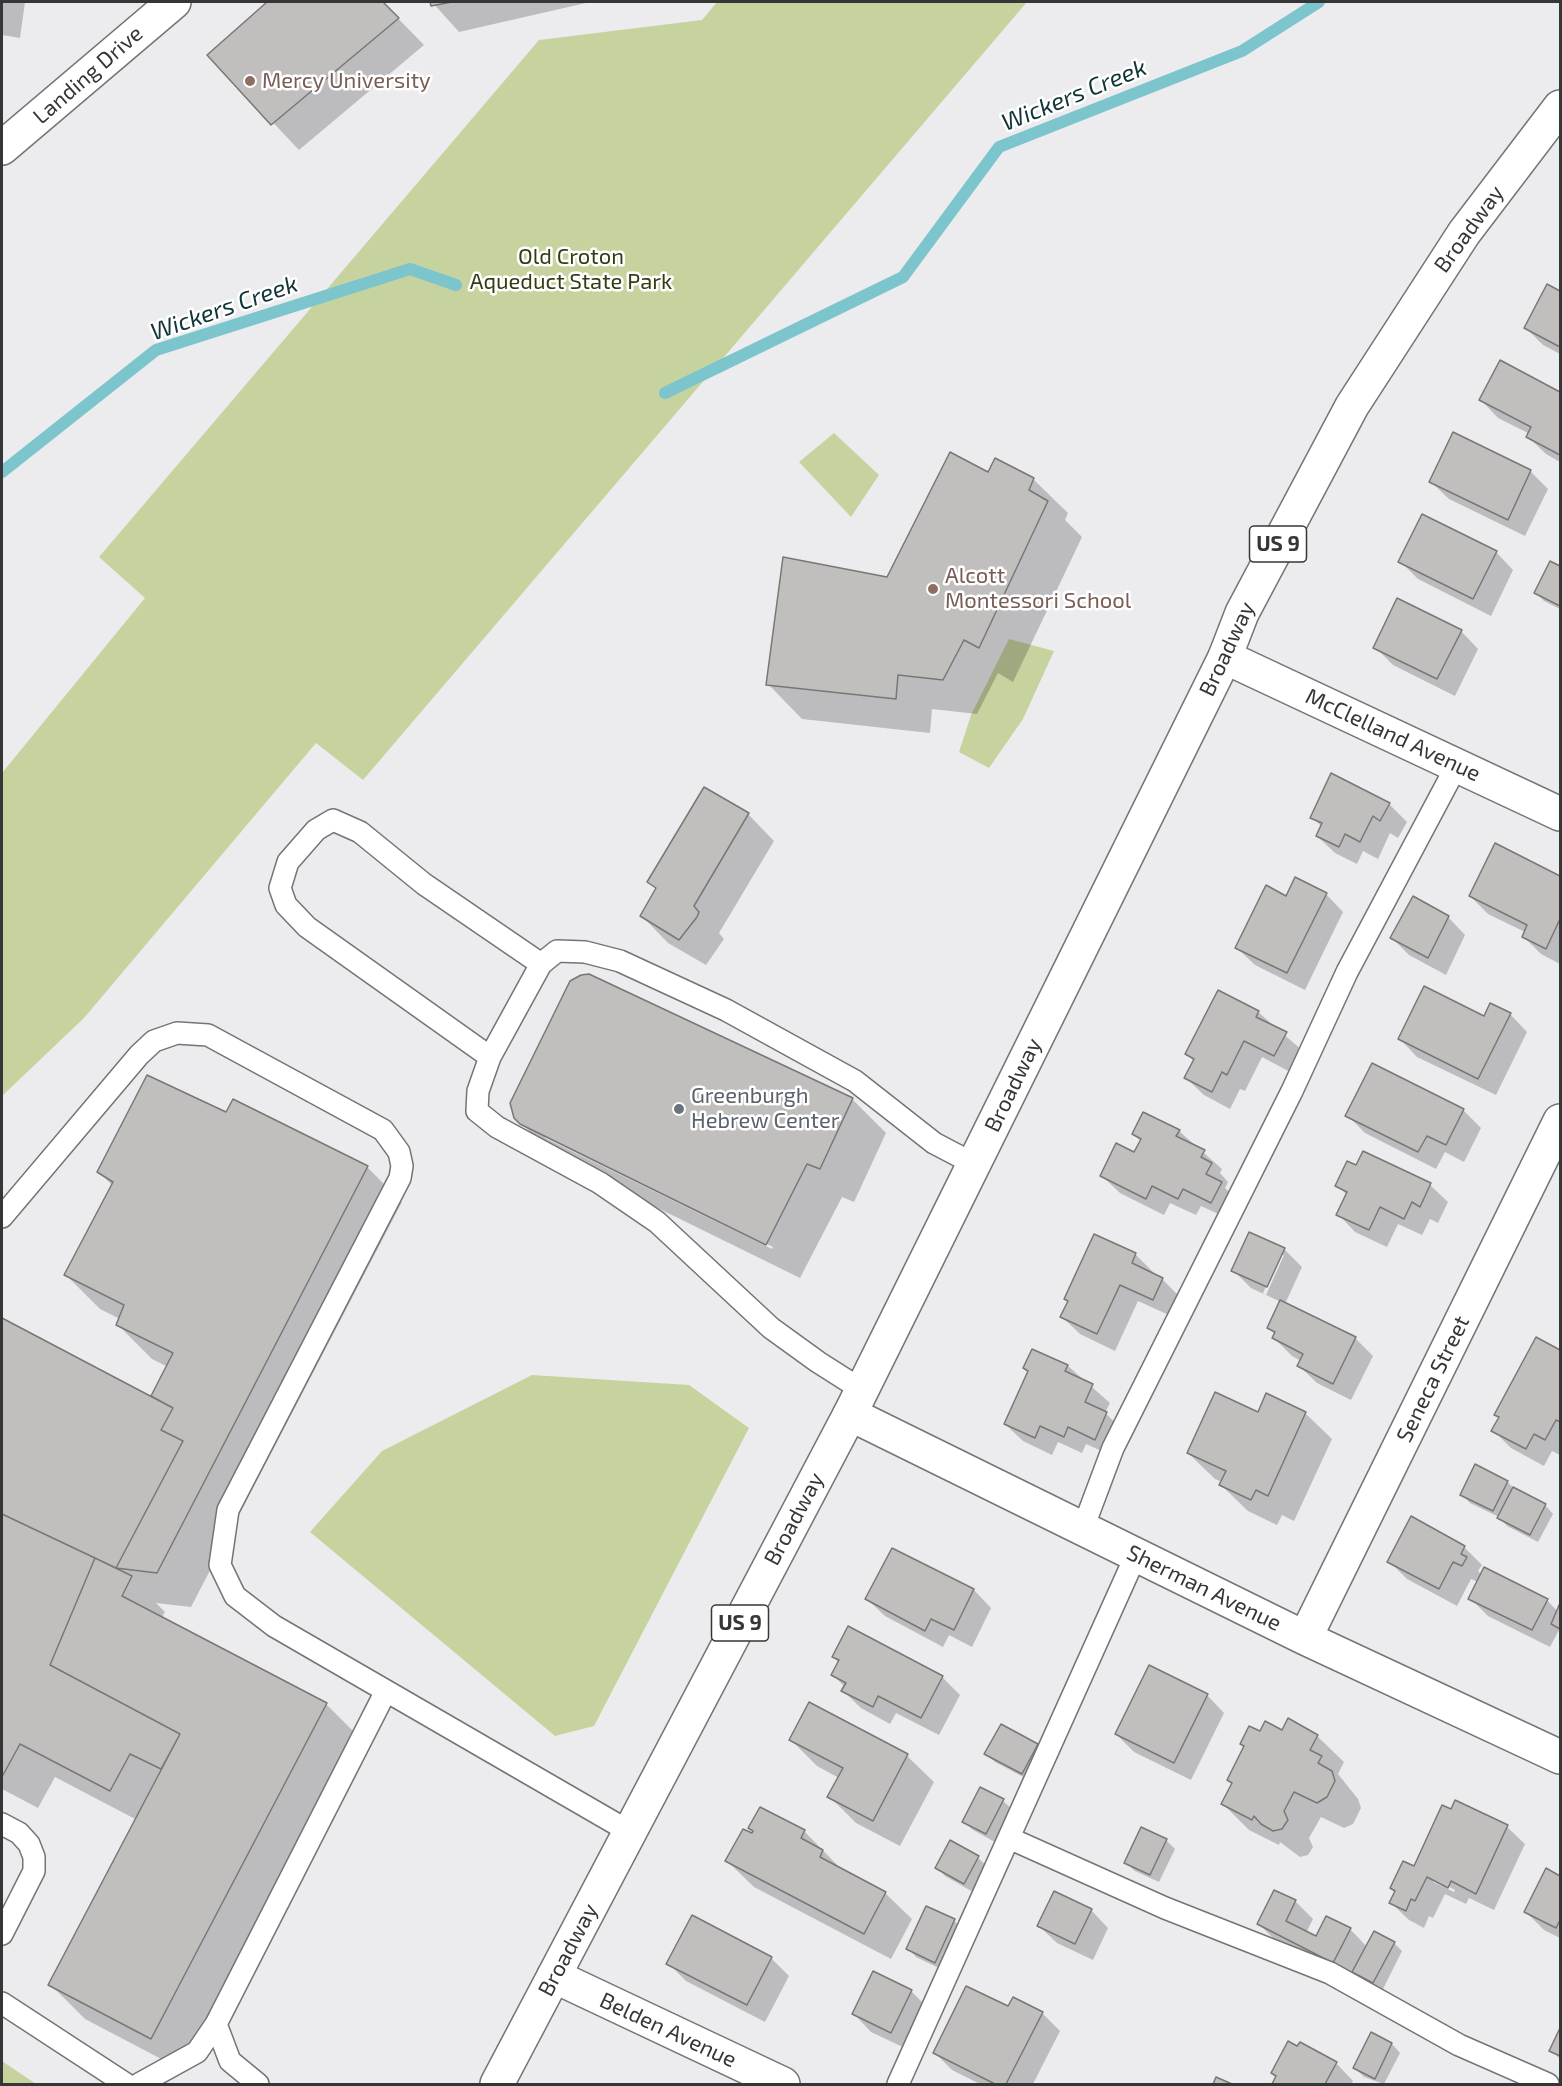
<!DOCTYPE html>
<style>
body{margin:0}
#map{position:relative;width:1562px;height:2086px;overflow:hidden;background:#ececef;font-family:"Exo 2",sans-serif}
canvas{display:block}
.frame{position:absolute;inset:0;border:3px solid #363637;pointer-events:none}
</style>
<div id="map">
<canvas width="1562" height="2086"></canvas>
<div class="frame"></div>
</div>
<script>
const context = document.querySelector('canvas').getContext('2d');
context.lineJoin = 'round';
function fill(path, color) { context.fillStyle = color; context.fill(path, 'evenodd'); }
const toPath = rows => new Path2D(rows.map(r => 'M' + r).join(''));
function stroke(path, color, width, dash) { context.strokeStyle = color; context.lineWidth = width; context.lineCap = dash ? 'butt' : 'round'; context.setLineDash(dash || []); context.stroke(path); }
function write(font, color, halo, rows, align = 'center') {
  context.font = font + ' "Exo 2",sans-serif'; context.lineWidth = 5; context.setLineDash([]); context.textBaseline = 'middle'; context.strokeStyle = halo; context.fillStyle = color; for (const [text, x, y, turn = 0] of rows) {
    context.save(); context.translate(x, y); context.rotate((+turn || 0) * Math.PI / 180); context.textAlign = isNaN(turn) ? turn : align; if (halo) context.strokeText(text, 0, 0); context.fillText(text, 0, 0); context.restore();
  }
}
fill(toPath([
 [717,2,1027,2,363,780,316,743,84,1018,2,1096,2,773,145,598,99,557,539,40,702,20],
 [834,433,879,475,851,517,799,462],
 [1009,639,1054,651,1023,719,989,768,959,752,971,715],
 [532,1375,689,1385,749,1428,594,1726,555,1736,310,1532,382,1451],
 [2,2061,36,2084,2,2084]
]), '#c7d39f');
fill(toPath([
 [2,2,25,2,20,38,2,35],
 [269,2,382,2,424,45,299,150,209,55],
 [432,2,586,2,586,3,459,32],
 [1548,286,1560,292,1560,354,1543,345,1526,328],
 [1500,362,1560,393,1560,462,1546,454,1528,437,1530,434,1498,418,1481,400],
 [1530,471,1548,489,1525,536,1449,499,1431,482],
 [989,474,1033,479,1068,513,1065,520,1082,537,1013,682,998,673,977,714,932,709,930,733,802,719,768,684,887,579],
 [1496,552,1513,570,1491,616,1418,579,1400,561],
 [1551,563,1560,568,1560,609,1544,601,1536,593],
 [1461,631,1478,649,1455,696,1393,665,1375,647],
 [1389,804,1407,822,1398,838,1390,833,1378,859,1363,851,1357,864,1335,853,1317,836,1322,827,1312,817],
 [748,814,774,841,719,933,724,939,706,965,668,943,642,916,657,889,649,882],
 [1496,845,1560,877,1560,964,1541,954,1523,936,1525,932,1488,914,1470,896],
 [1326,894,1343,912,1305,990,1255,965,1237,948],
 [1448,917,1465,935,1446,975,1409,955,1392,938],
 [1258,1012,1303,1051,1292,1073,1262,1057,1245,1091,1240,1089,1230,1109,1204,1095,1186,1078,1194,1061,1187,1054],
 [1510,1014,1527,1032,1496,1095,1417,1057,1400,1039,1484,1018],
 [852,1099,886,1133,854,1202,842,1197,800,1278,556,1158,521,1123],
 [545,1134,773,1247,772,1249,545,1138],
 [1463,1110,1481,1128,1464,1162,1445,1152,1436,1169,1365,1133,1347,1115],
 [227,1114,367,1167,402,1202,191,1607,156,1603,165,1612,162,1617,326,1704,361,1739,186,2072,85,2019,50,1984,137,1820,55,1777,38,1808,2,1789,2,1319,152,1398,168,1367,152,1359,118,1325,120,1319,100,1309,66,1275,113,1186,99,1172],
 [1179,1131,1222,1169,1220,1173,1228,1182,1225,1188,1239,1201,1229,1219,1201,1206,1196,1215,1170,1203,1164,1215,1120,1193,1102,1176,1135,1154,1141,1141,1134,1134],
 [1337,1185,1430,1185,1448,1202,1438,1223,1430,1219,1422,1235,1398,1224,1387,1247,1355,1232,1338,1214,1347,1195],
 [1250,1234,1285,1250,1302,1267,1285,1304,1355,1338,1373,1356,1351,1400,1317,1383,1299,1366,1301,1361,1292,1356,1274,1338,1276,1335,1268,1328,1281,1302,1251,1288,1233,1270],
 [1281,1255,1284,1255,1266,1295,1263,1293],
 [1135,1254,1153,1272,1152,1274,1162,1279,1180,1297,1171,1316,1138,1301,1115,1351,1080,1334,1062,1317],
 [1537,1339,1560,1352,1560,1455,1552,1451,1544,1466,1511,1448,1493,1430,1500,1419,1496,1415],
 [1033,1351,1068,1366,1110,1403,1105,1413,1124,1431,1113,1456,1086,1444,1082,1453,1058,1442,1052,1455,1023,1441,1005,1424,1029,1372,1025,1368],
 [1305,1413,1332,1439,1294,1521,1282,1515,1277,1525,1248,1511,1221,1485,1222,1482,1215,1479,1188,1453,1258,1414],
 [1507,1482,1514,1488,1545,1505,1553,1514,1538,1542,1507,1526,1499,1517,1470,1503,1462,1495],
 [1464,1547,1482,1565,1478,1571,1482,1575,1547,1600,1558,1612,1560,1607,1560,1632,1559,1630,1550,1647,1488,1616,1470,1598,1478,1582,1471,1579,1457,1606,1407,1579,1389,1561],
 [893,1550,974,1590,991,1608,972,1647,949,1635,943,1647,885,1616,867,1599],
 [848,1628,942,1677,960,1695,939,1735,896,1713,890,1724,861,1708,843,1691,845,1687,833,1675,839,1663,833,1657],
 [1207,1695,1224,1713,1191,1780,1134,1752,1116,1734],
 [810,1704,907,1756,934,1782,900,1846,856,1823,829,1796,839,1778,817,1766,791,1740],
 [1282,1732,1317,1736,1344,1762,1338,1774,1358,1799,1361,1808,1353,1824,1344,1828,1321,1817,1309,1838,1313,1847,1308,1855,1300,1857,1280,1842,1279,1845,1249,1830,1223,1804,1233,1784,1229,1780,1245,1748,1242,1744,1260,1733],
 [1037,1746,1046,1754,1031,1781,995,1762,986,1754],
 [981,1789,1003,1801,1012,1809,995,1842,973,1830,964,1822],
 [1507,1827,1525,1844,1494,1910,1469,1898,1466,1904,1445,1894,1433,1918,1429,1916,1424,1928,1409,1920,1391,1903,1414,1868],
 [1433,1878,1455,1890,1454,1892,1433,1882],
 [804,1831,842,1870,885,1893,912,1919,891,1959,754,1887,727,1861],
 [1166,1840,1175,1849,1159,1882,1135,1871,1126,1863],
 [951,1842,978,1858,987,1866,973,1892,945,1876,937,1867],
 [1547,1870,1560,1878,1560,1938,1544,1930,1526,1912],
 [1274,1892,1296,1902,1313,1919,1306,1933,1317,1938,1350,1929,1367,1947,1394,1943,1402,1951,1382,1991,1363,1981,1355,1973,1351,1979,1276,1941,1259,1924],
 [927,1908,954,1921,963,1929,943,1970,916,1957,908,1948],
 [1091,1910,1108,1928,1093,1960,1057,1943,1039,1926],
 [771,1958,789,1976,765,2022,686,1981,668,1963],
 [911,1991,929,2009,909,2050,871,2032,854,2014],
 [1009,2008,1042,2013,1060,2031,1033,2084,980,2084,952,2070,935,2053],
 [1560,2031,1560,2059,1551,2050],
 [1372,2034,1392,2044,1400,2053,1384,2084,1364,2077,1355,2068],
 [1298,2049,1336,2063,1353,2081,1351,2084,1273,2084,1277,2077,1273,2073]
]), '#0003');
stroke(toPath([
 [665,393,903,277,999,147,1242,51,1319,2],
 [2,472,156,350,410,269,456,285]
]), '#7dc5cd', 12);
const building = toPath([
 [267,2,383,2,399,18,271,125,207,55,267,2],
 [430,2,452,2,431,6,430,2],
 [1547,284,1560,291,1560,347,1524,328,1547,284],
 [1500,360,1560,392,1560,455,1526,437,1531,427,1479,400,1500,360],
 [1453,432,1531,470,1508,520,1429,482,1453,432],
 [950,452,988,472,995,458,1034,478,1029,490,1048,501,979,648,964,640,943,680,898,675,896,699,766,685,783,557,887,577,950,452],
 [1422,514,1497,551,1473,599,1398,562,1422,514],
 [1550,561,1560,566,1560,606,1534,593,1550,561],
 [1397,598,1462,630,1437,679,1373,648,1397,598],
 [1331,773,1390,803,1380,821,1373,816,1360,842,1345,834,1339,847,1316,836,1322,823,1310,818,1331,773],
 [704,787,749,813,694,906,699,912,697,917,679,940,640,916,656,888,647,882,704,787],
 [1495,843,1560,876,1560,919,1546,949,1522,937,1527,925,1469,896,1495,843],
 [1295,877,1327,893,1287,973,1235,948,1266,885,1286,896,1295,877],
 [1413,896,1449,916,1428,958,1390,938,1413,896],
 [589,974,853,1098,820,1169,807,1164,766,1245,520,1124,514,1118,510,1103,570,981,581,975,589,974],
 [1424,986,1484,1016,1490,1003,1511,1013,1478,1079,1398,1039,1424,986],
 [1218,990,1259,1011,1256,1017,1287,1032,1274,1056,1244,1041,1227,1075,1222,1072,1212,1092,1184,1078,1194,1059,1185,1054,1218,990],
 [1372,1063,1464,1109,1446,1145,1427,1136,1418,1152,1345,1116,1372,1063],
 [147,1075,226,1112,233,1099,368,1166,157,1573,116,1568,183,1441,161,1430,173,1408,151,1396,173,1353,116,1325,124,1305,64,1275,113,1182,97,1172,147,1075],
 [1143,1112,1180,1130,1176,1136,1205,1150,1201,1157,1212,1163,1206,1174,1222,1182,1211,1203,1183,1189,1178,1199,1152,1186,1146,1199,1100,1176,1116,1143,1134,1152,1141,1139,1132,1134,1143,1112],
 [1363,1151,1431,1183,1420,1207,1412,1202,1404,1219,1380,1207,1369,1230,1336,1215,1347,1192,1335,1186,1347,1161,1356,1165,1363,1151],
 [1249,1232,1285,1248,1267,1287,1231,1271,1249,1232],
 [1094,1234,1136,1253,1132,1263,1163,1278,1153,1300,1120,1285,1097,1334,1060,1317,1068,1301,1064,1299,1094,1234],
 [1280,1300,1356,1337,1333,1384,1297,1366,1303,1354,1272,1338,1275,1332,1267,1328,1280,1300],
 [2,1318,173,1408,161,1430,183,1441,116,1568,2,1514,2,1318],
 [1536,1337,1560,1350,1560,1422,1556,1420,1545,1440,1534,1434,1526,1449,1491,1431,1499,1417,1494,1415,1536,1337],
 [1032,1349,1068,1365,1065,1371,1093,1384,1085,1402,1107,1412,1095,1440,1068,1427,1064,1437,1040,1426,1035,1438,1004,1424,1028,1371,1023,1368,1032,1349],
 [1215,1392,1258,1412,1266,1393,1306,1412,1268,1496,1256,1490,1251,1500,1219,1485,1226,1471,1187,1453,1215,1392],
 [1475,1464,1508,1481,1493,1511,1460,1495,1475,1464],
 [1513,1487,1546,1504,1530,1535,1497,1518,1513,1487],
 [2,1514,95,1558,50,1665,180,1734,161,1769,130,1754,110,1791,20,1744,3,1775,2,1774,2,1514],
 [1411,1516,1465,1546,1461,1554,1467,1557,1462,1566,1453,1562,1439,1589,1387,1562,1411,1516],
 [892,1548,974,1589,954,1630,931,1619,925,1631,865,1599,892,1548],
 [95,1558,132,1576,122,1596,327,1703,151,2039,48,1985,180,1734,50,1665,95,1558],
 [1484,1567,1548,1599,1532,1630,1468,1599,1484,1567],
 [1560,1603,1560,1629,1551,1624,1560,1603],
 [848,1626,943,1676,921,1718,878,1696,873,1707,841,1691,846,1683,831,1675,839,1660,832,1657,848,1626],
 [1149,1665,1208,1694,1174,1763,1115,1734,1149,1665],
 [809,1702,908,1754,873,1821,827,1797,843,1768,789,1740,809,1702],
 [1288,1718,1318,1735,1310,1750,1322,1756,1318,1763,1332,1771,1335,1781,1327,1797,1317,1803,1294,1792,1284,1811,1288,1820,1282,1829,1273,1831,1261,1824,1254,1816,1252,1820,1221,1804,1232,1783,1227,1780,1244,1746,1240,1744,1249,1726,1260,1731,1265,1721,1282,1730,1288,1718],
 [1001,1724,1038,1744,1022,1774,984,1754,1001,1724],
 [980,1787,1004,1799,986,1834,962,1822,980,1787],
 [1455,1800,1508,1825,1476,1894,1451,1881,1448,1888,1427,1877,1415,1901,1411,1899,1406,1911,1389,1903,1395,1891,1390,1888,1403,1861,1414,1866,1442,1805,1451,1809,1455,1800],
 [760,1807,805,1830,801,1838,823,1850,820,1857,886,1892,864,1934,725,1861,743,1829,752,1833,753,1831,748,1828,760,1807],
 [1141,1827,1167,1839,1150,1875,1124,1863,1141,1827],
 [950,1840,979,1856,964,1884,935,1868,950,1840],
 [1546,1868,1560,1876,1560,1920,1556,1928,1524,1912,1546,1868],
 [1274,1890,1296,1900,1286,1921,1316,1936,1326,1916,1351,1928,1333,1963,1257,1924,1274,1890],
 [1054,1891,1092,1909,1075,1944,1037,1926,1054,1891],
 [926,1906,955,1919,935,1963,906,1949,926,1906],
 [692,1915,772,1957,747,2005,666,1964,692,1915],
 [1374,1931,1395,1942,1373,1983,1352,1972,1374,1931],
 [873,1971,912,1990,891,2033,852,2014,873,1971],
 [966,1986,1008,2006,1013,1997,1043,2012,1006,2084,995,2084,933,2053,966,1986],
 [1560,2028,1560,2056,1549,2051,1560,2028],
 [1371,2032,1392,2043,1375,2079,1353,2068,1371,2032],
 [1288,2041,1297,2046,1300,2042,1337,2062,1325,2084,1272,2084,1276,2076,1271,2073,1288,2041],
 [1216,2077,1232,2084,1213,2084,1216,2077]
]);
fill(building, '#c1bfbd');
stroke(building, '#797775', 1.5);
const service = toPath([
 [541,964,490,1057,478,1091,477,1111,497,1127,600,1183,657,1222,771,1328,818,1362,862,1390],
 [490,1057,307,927,286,905,280,888,288,862,316,830,333,820,360,832,424,884,541,964,557,951,585,952,620,961,726,1010,855,1081,934,1143,974,1164],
 [2,1217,139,1055,154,1041,177,1033,208,1035,383,1130,399,1152,402,1166,400,1178,228,1510,220,1565,235,1596,274,1626,630,1832],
 [1083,1528,1113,1448,1292,1091,1347,972,1457,765],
 [2,1824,19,1833,29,1844,34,1857,34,1871,2,1934],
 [1009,1838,1165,1908,1330,1973,1459,2045,1548,2084],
 [2,2003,126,2084],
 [139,2084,197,2052,216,2024],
 [258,2084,230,2061,216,2024,386,1691],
 [898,2084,1136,1555]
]);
const minor = toPath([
 [2,148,174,2],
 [1225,657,1560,814],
 [850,1414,1305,1638,1560,1757],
 [1305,1638,1560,1121],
 [554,1976,783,2084]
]);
const primary = toPath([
 [497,2084,850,1414,1225,657,1242,613,1352,406,1464,233,1560,107]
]);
stroke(service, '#747477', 24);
stroke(minor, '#747477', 36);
stroke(primary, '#747477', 36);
stroke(service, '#fff', 21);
stroke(minor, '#fff', 33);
stroke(primary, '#fff', 33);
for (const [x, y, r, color] of [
 [250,81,6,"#8d6e63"],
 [933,589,6,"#8d6e63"],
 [679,1109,6,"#6b7280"]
]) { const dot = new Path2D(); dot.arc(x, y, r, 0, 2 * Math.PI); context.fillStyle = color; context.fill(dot); stroke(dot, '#fff', 2); }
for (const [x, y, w] of [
 [1278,544,57],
 [740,1623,57]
]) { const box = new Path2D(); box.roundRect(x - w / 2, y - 18, w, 36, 4.5); context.fillStyle = '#fff'; context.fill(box); stroke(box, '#363637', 1.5); }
write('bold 21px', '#363637', null, [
 ["US 9",1278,544],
 ["US 9",740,1623]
]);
write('22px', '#363637', '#fff', [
 ["Landing Drive",88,75,-41],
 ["Broadway",1469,229,-54],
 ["Broadway",1227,649,-65],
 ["McClelland Avenue",1393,735,25],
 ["Broadway",1013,1085,-64],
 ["Seneca Street",1433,1379,-64],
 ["Broadway",794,1519,-62],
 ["Sherman Avenue",1204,1588,26],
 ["Broadway",568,1950,-62],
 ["Belden Avenue",668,2030,25]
]);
write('22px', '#785e54', '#fff', [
 ["Mercy University",262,81],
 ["Alcott",945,576],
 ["Montessori School",945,601]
], 'left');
write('22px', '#343c13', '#fff', [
 ["Old Croton",571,257],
 ["Aqueduct State Park",571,282]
]);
write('22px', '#5b616d', '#fff', [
 ["Greenburgh",691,1096],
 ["Hebrew Center",691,1121]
], 'left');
write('italic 24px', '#103437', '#fff', [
 ["Wickers Creek",1074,95,-22],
 ["Wickers Creek",224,308,-19]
]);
</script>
